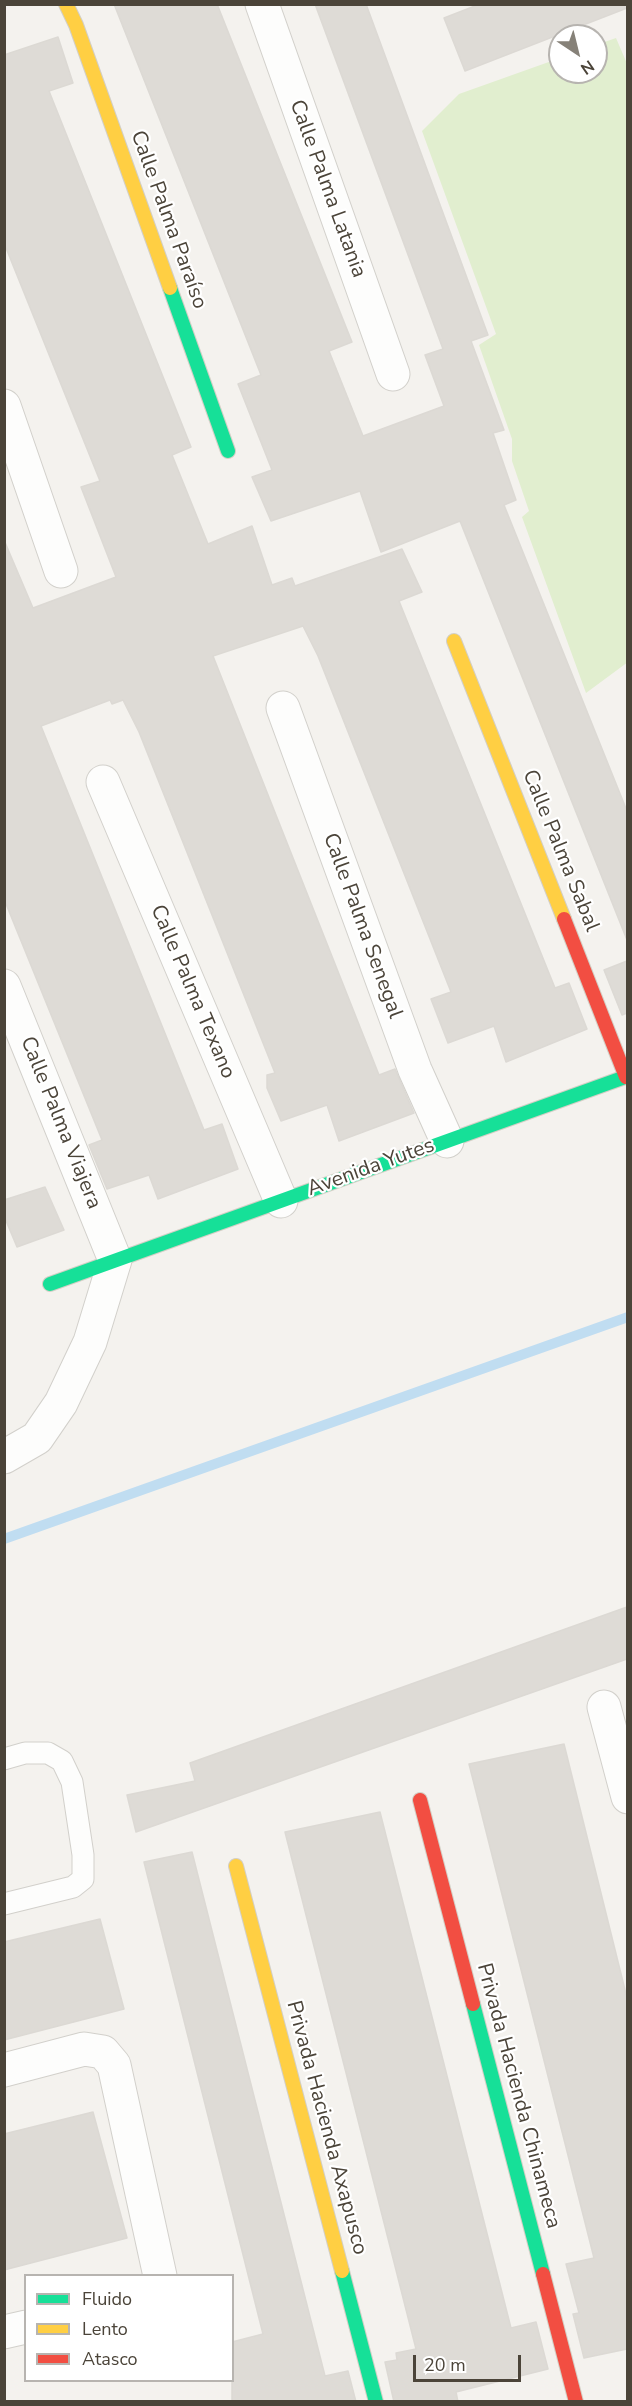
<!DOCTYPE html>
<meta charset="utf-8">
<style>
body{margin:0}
#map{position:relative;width:632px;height:2406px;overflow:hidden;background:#f4f2ee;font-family:"Nunito Sans",sans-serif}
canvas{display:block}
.frame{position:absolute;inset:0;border:6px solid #4b4439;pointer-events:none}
.legend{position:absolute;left:24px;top:2274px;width:210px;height:108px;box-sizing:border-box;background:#fff;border:2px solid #b7b4b0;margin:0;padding:8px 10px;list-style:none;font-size:18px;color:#4b4439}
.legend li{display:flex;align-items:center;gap:12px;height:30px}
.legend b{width:30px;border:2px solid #b7b4b0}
.north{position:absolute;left:548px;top:24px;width:60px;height:60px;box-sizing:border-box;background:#fff;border:2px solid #b7b4b0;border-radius:50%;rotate:145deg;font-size:16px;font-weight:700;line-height:24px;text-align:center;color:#4b4439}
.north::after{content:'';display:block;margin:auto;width:21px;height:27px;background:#868178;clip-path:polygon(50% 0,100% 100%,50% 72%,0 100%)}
.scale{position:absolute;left:413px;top:2355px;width:108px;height:27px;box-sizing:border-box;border:3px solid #4b4439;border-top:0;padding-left:8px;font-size:18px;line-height:21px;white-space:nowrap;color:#4b4439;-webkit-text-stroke:4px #fff;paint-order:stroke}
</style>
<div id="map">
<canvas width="632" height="2406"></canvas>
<div class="frame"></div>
<ul class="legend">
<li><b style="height:8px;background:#16e098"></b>Fluido</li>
<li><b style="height:8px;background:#ffcf43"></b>Lento</li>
<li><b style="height:8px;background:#f24e42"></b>Atasco</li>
</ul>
<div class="north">N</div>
<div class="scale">20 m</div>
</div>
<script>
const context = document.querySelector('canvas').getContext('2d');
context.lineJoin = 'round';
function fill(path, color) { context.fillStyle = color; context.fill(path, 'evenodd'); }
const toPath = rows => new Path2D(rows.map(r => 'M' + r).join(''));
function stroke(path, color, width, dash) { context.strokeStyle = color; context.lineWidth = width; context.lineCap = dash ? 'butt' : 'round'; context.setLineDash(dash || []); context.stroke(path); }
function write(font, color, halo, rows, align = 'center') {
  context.font = font + ' "Nunito Sans",sans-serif'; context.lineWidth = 4.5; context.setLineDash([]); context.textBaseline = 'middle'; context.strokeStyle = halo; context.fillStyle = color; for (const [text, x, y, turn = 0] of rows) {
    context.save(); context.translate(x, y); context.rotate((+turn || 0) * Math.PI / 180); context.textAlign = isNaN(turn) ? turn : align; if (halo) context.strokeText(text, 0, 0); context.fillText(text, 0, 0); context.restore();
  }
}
fill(toPath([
 [616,38,628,66,628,662,586,693,522,517,529,511,512,461,512,439,479,345,496,334,422,131,459,94,560,58,560,72,596,72,596,45]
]), '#e1eecf');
stroke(toPath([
 [4,1539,628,1317]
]), '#c0ddf1', 10);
const building = toPath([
 [114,4,217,4,352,342,329,351,363,436,444,406,425,355,443,349,315,4,366,4,488,335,471,341,504,430,493,433,516,500,504,505,627,811,627,940,460,521,381,552,360,491,271,521,252,477,272,470,238,384,261,375,114,4],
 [480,4,627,4,627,8,465,71,444,18,480,4],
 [58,37,73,83,49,91,191,447,172,455,208,544,252,526,272,585,292,578,295,586,402,549,422,592,399,601,555,988,569,983,587,1029,506,1062,494,1026,448,1043,431,999,451,992,318,656,303,626,213,656,379,1075,395,1069,414,1113,339,1141,327,1105,281,1121,267,1088,267,1075,275,1073,139,732,123,700,112,704,110,700,41,726,204,1130,222,1124,238,1169,158,1199,149,1175,107,1189,89,1145,102,1140,4,899,4,540,33,608,116,577,81,487,100,481,4,243,4,55,58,37],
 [627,961,627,1013,622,1015,604,970,627,961],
 [45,1187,64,1230,17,1247,4,1216,4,1200,45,1187],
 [627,1607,627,1659,136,1832,127,1795,195,1781,190,1763,627,1607],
 [564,1744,627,1998,627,2349,584,2358,573,2314,579,2313,566,2264,594,2258,469,1764,564,1744],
 [380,1812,511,2328,536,2322,548,2369,456,2392,458,2402,394,2402,385,2362,397,2360,396,2353,416,2349,285,1832,380,1812],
 [192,1852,325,2376,348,2371,356,2402,232,2402,232,2342,263,2334,144,1862,192,1852],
 [100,1919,124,2009,4,2040,4,1942,100,1919],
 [93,2112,127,2238,4,2270,4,2134,93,2112]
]);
fill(building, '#dedbd6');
stroke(building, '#dcd9d4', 1.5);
const lane = toPath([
 [4,1759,25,1753,48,1753,62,1761,72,1782,83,1855,83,1879,73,1887,4,1904]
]);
const street = toPath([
 [262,4,393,374],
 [4,406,61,571],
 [283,708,415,1070,447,1141],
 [103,782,281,1201],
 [4,986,115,1260,90,1342,61,1403,37,1438,4,1457],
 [604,1707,628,1797],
 [4,2070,84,2049,103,2052,114,2065,160,2276],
 [4,2332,26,2327]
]);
const fast = toPath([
 [170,288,228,451],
 [50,1284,628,1076],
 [473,2004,543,2274],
 [342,2271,376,2402]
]);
const slow = toPath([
 [66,4,76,25,170,288],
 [454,641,564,919],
 [236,1866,342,2271]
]);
const jam = toPath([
 [564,919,626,1077],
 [420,1800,473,2004],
 [543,2274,576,2402]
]);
stroke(lane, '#d2d0cb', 23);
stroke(street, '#d2d0cb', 35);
stroke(fast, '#d3cfc5', 16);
stroke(slow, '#d3cfc5', 16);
stroke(jam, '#d3cfc5', 16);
stroke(lane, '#fdfdfc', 21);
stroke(street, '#fdfdfc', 33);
stroke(fast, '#16e098', 14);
stroke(slow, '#ffcf43', 14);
stroke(jam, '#f24e42', 14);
write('21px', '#4b4439', '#fff', [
 ["Calle Palma Latania",327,189,70],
 ["Calle Palma Paraíso",168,220,70],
 ["Calle Palma Sabal",560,851,68],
 ["Calle Palma Senegal",362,926,70],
 ["Calle Palma Texano",192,992,67],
 ["Calle Palma Viajera",60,1123,68],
 ["Avenida Yutes",371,1168,-20],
 ["Privada Hacienda Chinameca",518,2096,75],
 ["Privada Hacienda Axapusco",326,2128,75]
]);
</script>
